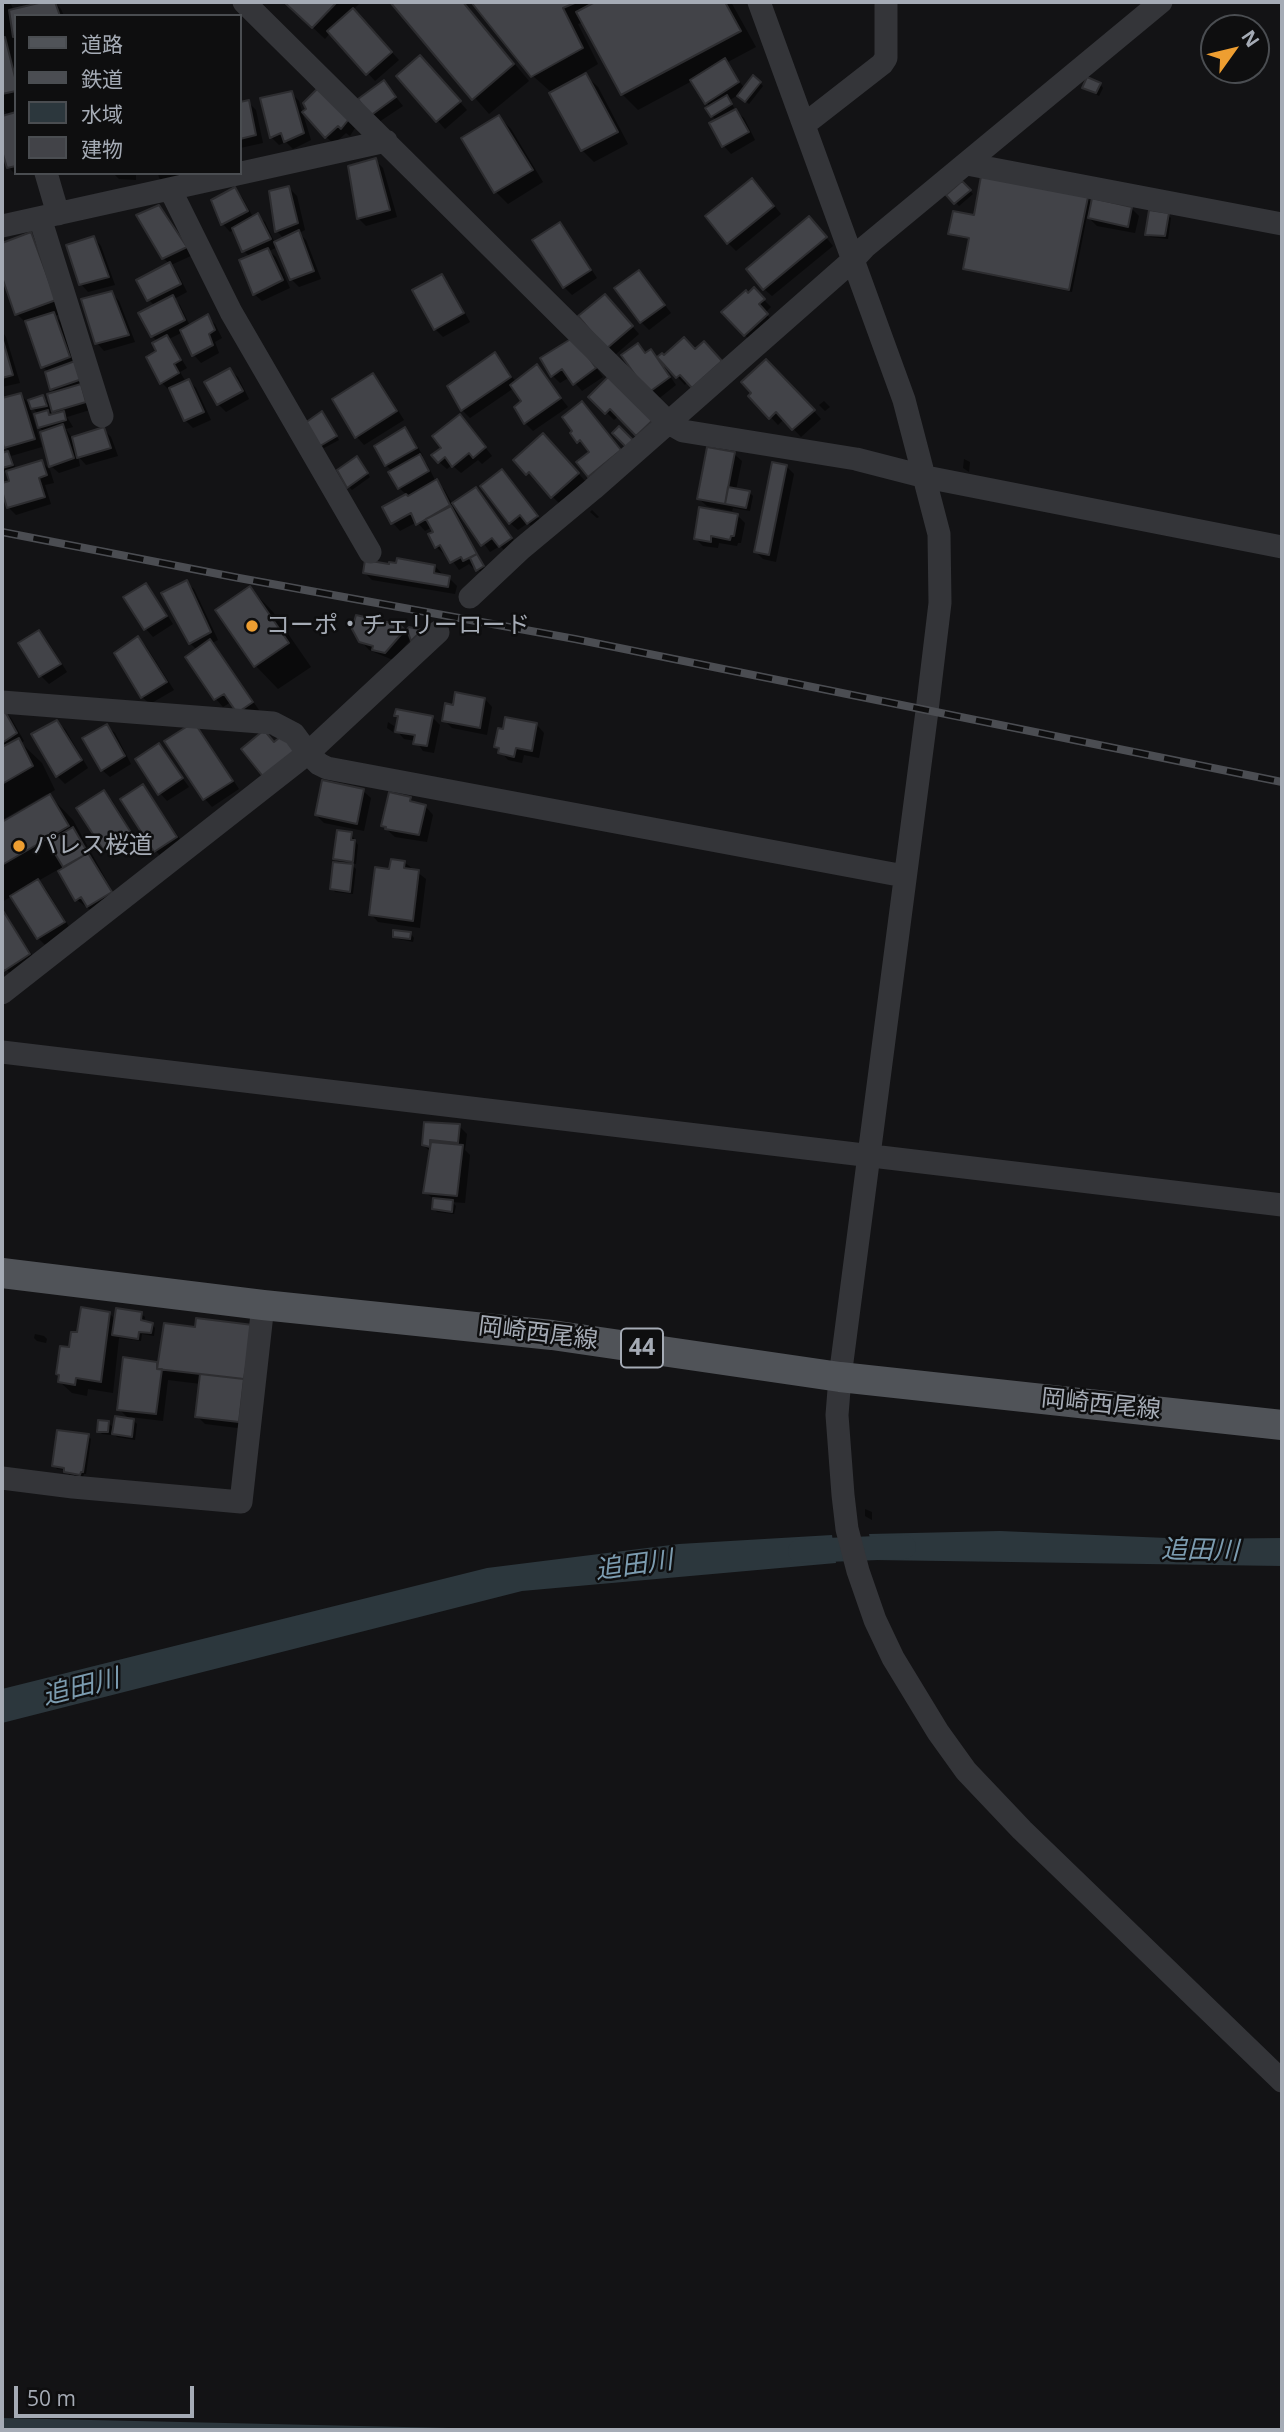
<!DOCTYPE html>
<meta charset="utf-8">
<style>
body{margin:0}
#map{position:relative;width:1284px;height:2432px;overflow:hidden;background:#131315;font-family:"Open Sans","Noto Sans JP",sans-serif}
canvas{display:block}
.frame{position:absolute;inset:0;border:4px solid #a5abb5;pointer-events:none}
.legend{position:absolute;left:14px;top:14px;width:228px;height:161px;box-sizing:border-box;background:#0e0e0f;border:2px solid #4a4d51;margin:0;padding:9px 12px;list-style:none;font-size:21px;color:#a5abb5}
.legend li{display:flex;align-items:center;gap:14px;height:35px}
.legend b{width:35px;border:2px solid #4a4d51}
.north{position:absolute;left:1200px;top:14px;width:70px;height:70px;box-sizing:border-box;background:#0e0e0f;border:2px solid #4a4d51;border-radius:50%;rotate:56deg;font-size:19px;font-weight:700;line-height:28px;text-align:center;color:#a5abb5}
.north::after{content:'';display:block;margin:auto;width:24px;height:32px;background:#ee9e31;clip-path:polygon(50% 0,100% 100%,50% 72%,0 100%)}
.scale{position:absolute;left:14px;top:2386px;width:180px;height:32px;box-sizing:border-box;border:4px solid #a5abb5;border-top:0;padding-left:9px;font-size:21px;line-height:24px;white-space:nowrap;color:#a5abb5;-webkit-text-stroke:5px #0e0e0f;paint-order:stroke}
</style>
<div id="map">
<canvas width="1284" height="2432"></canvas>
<div class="frame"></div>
<ul class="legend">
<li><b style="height:9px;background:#505358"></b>道路</li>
<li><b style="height:9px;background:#4b4d52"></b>鉄道</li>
<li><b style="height:19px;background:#2c373d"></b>水域</li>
<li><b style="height:19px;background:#424348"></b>建物</li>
</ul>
<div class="north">N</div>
<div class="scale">50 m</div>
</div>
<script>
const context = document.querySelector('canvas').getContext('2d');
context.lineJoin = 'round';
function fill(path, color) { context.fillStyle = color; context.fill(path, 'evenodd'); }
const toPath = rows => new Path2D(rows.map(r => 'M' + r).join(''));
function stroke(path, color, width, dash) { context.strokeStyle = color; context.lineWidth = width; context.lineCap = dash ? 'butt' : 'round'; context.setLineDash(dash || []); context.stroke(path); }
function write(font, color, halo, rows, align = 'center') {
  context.font = font + ' "Open Sans","Noto Sans JP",sans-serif'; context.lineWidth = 5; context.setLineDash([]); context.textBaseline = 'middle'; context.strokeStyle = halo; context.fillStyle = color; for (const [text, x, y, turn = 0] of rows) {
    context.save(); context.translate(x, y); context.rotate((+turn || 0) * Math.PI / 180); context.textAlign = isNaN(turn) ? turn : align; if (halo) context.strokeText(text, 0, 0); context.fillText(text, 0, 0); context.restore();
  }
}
fill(toPath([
 [1000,1531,1191,1539,1282,1538,1282,1566,875,1560,869,1534],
 [832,1535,836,1563,522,1591,2,1723,2,1689,487,1568,679,1544],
 [2,2418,494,2429,520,2430,2,2430]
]), '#2c373d');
fill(toPath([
 [2,2,10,2,14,11,30,7,25,2,59,2,55,3,61,9,64,16,16,16,16,173,23,173,16,175,8,167,2,145,2,118,9,116,2,108],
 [286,2,361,2,353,10,399,60,375,81,331,32,325,39],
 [392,2,463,2,529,81,489,114],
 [474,2,731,2,756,47,726,63,745,89,760,83,763,86,749,104,738,95,730,100,734,108,726,113,727,116,736,111,744,118,755,140,731,154,724,146,717,121,712,116,710,107,692,81,638,110,622,94,584,22,578,24,598,64,583,73,598,87,628,144,594,162,582,150,550,91,533,76],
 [427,65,467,110,445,129,398,76],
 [384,82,403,106,379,122,371,115],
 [1100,84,1103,88,1099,96,1084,87],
 [291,93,299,101,311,140,293,149,286,142,279,145,271,137,263,100],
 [328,96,355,128,350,136,346,133,334,144,326,137],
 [248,102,256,110,263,143,240,148,240,104],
 [499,117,511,129,543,182,508,204,496,192],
 [375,160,383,168,397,217,366,226,358,218],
 [113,173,136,173,136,180,119,179],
 [158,173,193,173,167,186,159,178],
 [962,183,973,194,959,206,949,195],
 [289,188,297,196,305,230,299,233,306,240,321,279,299,287,291,279,278,247,269,251,276,257,290,288,262,301,254,294,250,257,244,251,234,230,230,232,223,224,213,200,235,189,242,197,253,217,257,215,265,222,275,243,284,239,277,231],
 [760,188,781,214,736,251,728,243],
 [1087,198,1093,204,1131,208,1139,216,1135,233,1097,226,1087,216,1072,292,968,271,965,268,971,240,954,236,950,233,975,217],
 [159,207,167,215,193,255,171,265,177,272,187,292,174,299,180,305,190,326,207,317,215,324,222,338,215,342,219,353,201,363,194,355,183,332,169,339,187,368,180,372,186,382,189,381,196,388,211,420,193,428,185,420,171,389,169,390,161,382,158,342,152,336,141,314,155,306,149,300,170,264,163,258],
 [1168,215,1171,218,1168,239,1150,237,1146,234],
 [559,224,567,232,597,278,572,295,564,287,534,241],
 [817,226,833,246,772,296,764,289],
 [31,234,43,246,66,312,55,316,61,322,93,409,67,417,73,427,66,429,72,438,103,429,111,437,118,456,86,465,78,456,80,466,59,473,51,466,44,432,38,426,39,415,29,404,42,447,11,456,16,470,42,462,50,470,54,483,45,485,51,504,16,515,8,507,2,485,11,483,8,470,2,472,2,455,10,452,6,448,2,433,2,400,21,395,32,407,43,397,52,407,56,393,52,389,49,373,43,367,29,326,17,314,2,272,2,245],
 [94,238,101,246,115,285,88,292,81,284],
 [639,272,671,313,649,330,641,322],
 [442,276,449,284,470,322,443,337,435,329],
 [754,290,771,307,765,313,774,322,752,343,745,335,748,295],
 [111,293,119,301,135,342,104,351,97,343],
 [613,304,639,334,615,355,607,347],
 [2,331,6,337,20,383,2,387],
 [581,346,603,377,582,391,570,377,560,383,553,376],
 [650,351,658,359,662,355,688,381,685,385,661,359,659,360,676,385,657,400,649,392,646,354],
 [495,355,516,382,536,366,568,407,533,431,525,423,523,401,514,388,470,418,462,410,450,387],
 [230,370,238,377,249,399,226,412,218,404],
 [373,375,380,382,404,420,364,445,357,437,334,399],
 [610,377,660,428,645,443,619,416,614,420,591,397],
 [751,396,806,402,821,419,801,437,784,419,778,425],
 [824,401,830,407,825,411,819,405],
 [325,416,339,440,324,448,321,445],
 [467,424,492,456,482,464,478,460,461,473,452,465,447,469,439,462],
 [404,429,412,437,423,456,420,457,427,464,435,480,444,489,453,505,476,489,518,546,508,554,500,546,490,552,457,507,455,509,486,570,481,573,476,566,473,568,469,564,459,570,447,553,444,554,436,547,432,527,425,531,417,522,400,531,393,523,385,507,407,495,399,488,393,472,386,465],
 [572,433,627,458,597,483,589,476,591,452],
 [551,443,585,481,560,504,516,461],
 [734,454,742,461,736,490,749,492,753,496,750,511,733,508,732,511,707,506,699,499],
 [964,459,970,462,969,472,963,468],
 [360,462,370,477,352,490,349,487],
 [787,467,794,474,776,562,763,559,755,551],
 [509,479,544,525,536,531,528,523,518,530,510,523],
 [592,510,599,517,597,518,590,512],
 [737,515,745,523,741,543,738,543,737,546,719,543,718,548,703,546,695,538],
 [390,566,435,566,442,574,442,577,449,578,457,586,455,594,372,580,364,572],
 [186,582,194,589,218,640,212,643,259,710,246,719,231,702,223,707,216,699,187,657,197,650,190,643],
 [146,586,153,593,173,624,153,637,146,629,126,598],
 [250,588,273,612,311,667,278,689,255,665],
 [399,627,412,640,409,629,424,635,415,643,411,639,393,660,369,650,361,641],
 [39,632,47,640,67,672,49,684,41,676],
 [138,639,146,646,174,690,150,704,142,697],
 [485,699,492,707,487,735,452,728,444,720,454,707],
 [3,710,11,718,24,741,21,743,42,763,55,790,48,794,73,820,118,901,96,914,77,900,59,869,38,881,46,889,71,930,46,946,38,938,12,896,2,902,2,824,49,797,47,794,2,820],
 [396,715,432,717,440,725,434,753,423,751,416,741,404,739,397,731,399,718],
 [57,722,65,729,88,768,65,784,57,776,34,734],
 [388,722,394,726,393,732,387,728],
 [194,724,202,732,239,789,212,807,205,799,167,742],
 [537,725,544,733,539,758,524,755,522,763,508,760,496,746],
 [107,726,115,733,131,764,110,777,102,770],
 [158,745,189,787,167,801,160,793],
 [143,786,150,794,184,845,163,859,156,851],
 [363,791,371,798,364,831,324,823,316,815],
 [104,793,112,800,138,842,113,858,105,850],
 [410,798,416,804,426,807,433,815,427,842,395,837,383,826],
 [351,834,358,845,356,864,350,863,356,869,353,894,335,892,332,888,340,864,335,859],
 [404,862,426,879,420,928,378,922,371,914,391,871],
 [2,910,37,962,13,977,2,964],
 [411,934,414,938,413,942,398,939,395,936],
 [426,1123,459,1126,467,1134,465,1150,470,1155,465,1203,452,1202,456,1206,454,1214,437,1212,434,1209,435,1200,425,1192,432,1153,423,1145],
 [109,1313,116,1320,141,1314,145,1317,144,1323,152,1324,155,1328,154,1336,142,1334,141,1341,119,1338,113,1393,88,1389,87,1396,72,1393,60,1382,70,1349,78,1334],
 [252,1326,246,1429,205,1424,197,1416,201,1384,168,1380,163,1421,130,1417,137,1424,135,1440,117,1437,111,1431,111,1435,102,1434,99,1431,108,1423,115,1429,130,1420,119,1409,157,1363,159,1366,196,1329],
 [35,1334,44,1336,47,1339,46,1343,37,1341,34,1338],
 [88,1436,91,1439,86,1474,84,1474,83,1477,69,1475,66,1470,57,1469,54,1465],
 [865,1509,872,1512,872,1520,865,1516]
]), '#0007');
stroke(toPath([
 [800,1551,904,1547]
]), '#2c373d', 24);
const building = toPath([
 [43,2,55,2,60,16,16,16,16,36,13,37,9,10,43,2],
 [284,2,337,2,312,28,284,2],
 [390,2,463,2,514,64,472,100,390,2],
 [471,2,577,2,563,8,583,48,531,77,471,2],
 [595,2,725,2,741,31,621,95,576,12,595,2],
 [353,8,392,52,366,75,327,31,353,8],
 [5,37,16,81,16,91,2,94,2,38,5,37],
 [420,55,461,101,436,122,396,76,420,55],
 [725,58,739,82,705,104,690,80,725,58],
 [586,73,618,132,581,151,549,93,586,73],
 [753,75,761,82,745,102,737,96,753,75],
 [1087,77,1101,83,1096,93,1082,88,1087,77],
 [384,80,396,97,370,116,358,99,384,80],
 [320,86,349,119,341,129,338,126,325,138,302,112,306,109,303,103,320,86],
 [292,91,304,133,284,142,281,133,270,138,260,98,292,91],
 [727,95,732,104,711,117,705,108,727,95],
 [249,100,256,135,240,139,240,102,249,100],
 [736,109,749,132,722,147,709,123,736,109],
 [16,112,16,166,7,168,2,151,2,116,16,112],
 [499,115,533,170,494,193,461,138,499,115],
 [376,158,390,210,357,219,348,166,376,158],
 [981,176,1088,197,1069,290,963,269,969,238,948,234,953,211,974,215,981,176],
 [752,178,774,206,727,244,705,216,752,178],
 [962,181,971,190,954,204,946,195,962,181],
 [289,186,298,223,275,232,269,191,289,186],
 [235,187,248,211,221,225,211,200,235,187],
 [1092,198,1132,207,1128,227,1088,218,1092,198],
 [159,205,187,247,162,259,136,215,159,205],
 [1149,210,1169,213,1165,236,1145,235,1149,210],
 [258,213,271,239,242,252,232,228,258,213],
 [809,216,827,237,763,290,746,269,809,216],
 [560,222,591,270,563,288,532,240,560,222],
 [299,230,314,271,290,280,274,242,299,230],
 [31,232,56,300,15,315,2,277,2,243,31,232],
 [94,236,109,277,79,285,66,245,94,236],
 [268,248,283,280,253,295,239,260,268,248],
 [170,262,181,284,147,301,136,280,170,262],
 [639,270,665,305,640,323,614,288,639,270],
 [442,274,464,313,434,330,412,290,442,274],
 [754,287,765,299,759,304,768,314,744,336,721,312,746,290,748,293,754,287],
 [112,291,129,335,95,344,81,299,112,291],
 [605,294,633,326,606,349,578,316,605,294],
 [173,295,185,320,151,337,138,313,173,295],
 [54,312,70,357,41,368,25,321,54,312],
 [208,314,215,330,209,334,213,345,192,356,180,330,208,314],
 [167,335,181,360,174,364,179,373,160,384,146,357,156,351,152,343,167,335],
 [2,337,13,375,2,378,2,337],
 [574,337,596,368,573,385,562,369,551,377,540,358,574,337],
 [684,337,695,349,704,341,722,361,692,388,680,375,676,378,657,357,662,353,664,355,684,337],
 [638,343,645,353,651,349,670,377,648,393,621,355,638,343],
 [495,352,511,377,461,411,447,386,495,352],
 [766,359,815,410,792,430,776,412,769,419,748,396,751,393,741,382,766,359],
 [75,361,82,379,50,390,45,372,75,361],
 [537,364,561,398,524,424,514,407,521,401,510,385,537,364],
 [230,368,243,391,217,405,204,382,230,368],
 [373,373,397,411,355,438,332,399,373,373],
 [610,375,654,419,636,436,610,409,605,414,588,397,610,375],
 [189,379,204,412,184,421,169,388,189,379],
 [81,384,86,402,52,412,47,394,81,384],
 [21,393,35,439,4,448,2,440,2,398,21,393],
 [43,395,47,406,31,409,28,400,43,395],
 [582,401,621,450,588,477,576,462,589,452,580,440,577,443,570,433,572,431,562,417,582,401],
 [48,410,49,415,64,411,66,420,38,428,34,414,48,410],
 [322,411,337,436,320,446,305,423,322,411],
 [460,414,486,447,473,458,469,453,452,467,445,457,438,463,431,455,441,448,432,436,460,414],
 [63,424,74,458,49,467,40,432,63,424],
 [619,426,633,440,626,447,612,433,619,426],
 [104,427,111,448,77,458,72,437,104,427],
 [405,427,417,448,385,466,374,446,405,427],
 [543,433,579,473,551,498,529,472,526,475,513,460,543,433],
 [707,447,735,452,725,504,697,499,707,447],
 [8,451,13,465,2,468,2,453,8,451],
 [420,454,429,471,398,489,388,472,420,454],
 [357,456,368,473,347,488,337,470,357,456],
 [42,460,47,475,39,478,45,497,7,508,2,491,2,483,9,481,6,471,42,460],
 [772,462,787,465,769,555,754,552,772,462],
 [502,469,538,516,527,524,520,515,509,524,480,486,502,469],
 [437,479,450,505,416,525,411,513,391,524,382,507,406,494,408,496,437,479],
 [476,487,512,538,499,547,492,538,481,546,452,503,476,487],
 [728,487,750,491,746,508,725,504,728,487],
 [451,506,477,554,463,561,461,557,450,563,440,545,435,548,428,534,433,532,426,519,451,506],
 [699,507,738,514,734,536,731,536,730,540,711,536,711,542,694,539,699,507],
 [477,554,484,566,476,571,470,558,477,554],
 [397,558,435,565,434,573,450,576,448,587,363,573,365,560,389,564,389,562,396,563,397,558],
 [187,580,211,632,189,644,161,593,187,580],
 [146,583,167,616,144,630,123,597,146,583],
 [250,586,289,643,254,667,215,610,250,586],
 [356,615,400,625,405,630,385,653,372,650,373,646,359,642,352,629,356,615],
 [409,627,422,630,411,641,407,629,409,627],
 [39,630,61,664,39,677,18,643,39,630],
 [138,636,167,682,141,698,114,653,138,636],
 [210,639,253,702,237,713,224,694,214,700,185,657,210,639],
 [455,692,485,698,480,728,442,721,445,703,453,705,455,692],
 [3,708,17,733,2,743,2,709,3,708],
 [396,709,433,716,427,746,413,744,415,735,395,732,398,716,394,716,396,709],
 [505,717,537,723,532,751,516,748,514,757,498,753,499,748,494,747,498,728,503,729,505,717],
 [57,720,82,760,56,777,31,734,57,720],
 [194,722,233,781,203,800,164,741,194,722],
 [107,724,125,756,101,771,82,738,107,724],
 [264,730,274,742,285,733,299,752,265,779,241,749,264,730],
 [19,738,33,766,2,784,2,747,19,738],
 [159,743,183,778,158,795,135,759,159,743],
 [322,780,364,789,357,824,315,815,322,780],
 [143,784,177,837,154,852,120,799,143,784],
 [104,790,132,834,104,851,76,808,104,790],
 [389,792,411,797,410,801,426,805,419,835,385,829,386,827,381,826,389,792],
 [50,794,69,826,2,865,2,822,50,794],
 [73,827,88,853,63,867,48,842,73,827],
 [337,830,352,832,351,840,355,840,353,862,333,859,337,830],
 [88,853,112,892,87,907,81,897,75,901,58,871,88,853],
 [391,859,405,861,404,868,419,870,413,921,369,915,375,867,389,869,391,859],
 [333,862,353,864,350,892,330,889,333,862],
 [38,879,65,922,37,939,10,896,38,879],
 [2,909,30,954,4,971,2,967,2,909],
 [393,930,411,932,410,939,393,937,393,930],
 [424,1122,460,1124,458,1143,430,1140,430,1147,422,1145,424,1122],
 [431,1142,463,1145,457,1196,423,1193,431,1142],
 [433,1198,453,1200,452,1212,432,1209,433,1198],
 [81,1307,110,1312,101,1382,76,1378,75,1385,58,1382,59,1375,56,1374,60,1346,69,1347,71,1332,77,1332,81,1307],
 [116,1308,142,1312,141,1320,153,1323,151,1333,139,1332,138,1339,112,1335,116,1308],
 [196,1318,253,1325,244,1379,157,1369,164,1323,195,1327,196,1318],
 [123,1357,157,1362,157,1369,162,1369,156,1414,117,1410,123,1357],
 [200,1374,244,1379,239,1422,195,1417,200,1374],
 [115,1416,134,1419,132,1437,112,1434,115,1416],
 [98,1420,109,1421,108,1432,97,1432,98,1420],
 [57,1430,89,1434,83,1472,81,1472,80,1475,64,1472,64,1468,52,1466,57,1430]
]);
fill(building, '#424348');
stroke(building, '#2d2d30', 2);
stroke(toPath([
 [244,2,669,423,683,431,856,459,926,477,1282,547],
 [759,2,904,400,939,534,940,603,927,711,840,1377,837,1415,843,1495,847,1529,858,1571,875,1620,893,1658,938,1732,966,1771,1022,1830,1282,2081],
 [805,124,882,64,886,58,886,2],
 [967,164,1282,224],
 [46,173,58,214],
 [170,189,231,312,370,552],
 [40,218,102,416],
 [2,226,386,141],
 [470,597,521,549,593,489,853,260,865,247,1161,2],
 [2,702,273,723,294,734,308,753,319,764,327,768,904,876],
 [2,993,308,753,438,632],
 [2,1052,1282,1205],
 [2,1478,73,1487,241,1502,263,1305]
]), '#343539', 23);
stroke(toPath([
 [2,1273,263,1305,552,1335,840,1377,1282,1425]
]), '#505358', 30);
const rail = toPath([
 [2,532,239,578,575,639,1282,782]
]);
stroke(rail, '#4b4d52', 8);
stroke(rail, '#0e0e0f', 5, [16]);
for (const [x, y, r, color] of [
 [252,626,7,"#ee9e31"],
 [19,846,7,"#ee9e31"]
]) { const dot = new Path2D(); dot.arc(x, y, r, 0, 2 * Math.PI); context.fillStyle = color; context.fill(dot); stroke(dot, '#0e0e0f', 2.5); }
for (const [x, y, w] of [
 [642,1348,42]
]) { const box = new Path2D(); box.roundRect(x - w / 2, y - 19.5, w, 39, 5); context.fillStyle = '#0e0e0f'; context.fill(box); stroke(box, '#a5abb5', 2); }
write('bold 23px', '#a5abb5', null, [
 ["44",642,1348]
]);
write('24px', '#a5abb5', '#0e0e0f', [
 ["コーポ・チェリーロード",266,626],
 ["パレス桜道",33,846]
], 'left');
write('24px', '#a5abb5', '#0e0e0f', [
 ["岡崎西尾線",538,1334,7],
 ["岡崎西尾線",1101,1405,6]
]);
write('italic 26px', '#7c9cb0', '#0e0e0f', [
 ["追田川",1200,1551,1],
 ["追田川",634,1566,-8],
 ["追田川",81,1688,-14]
]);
</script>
